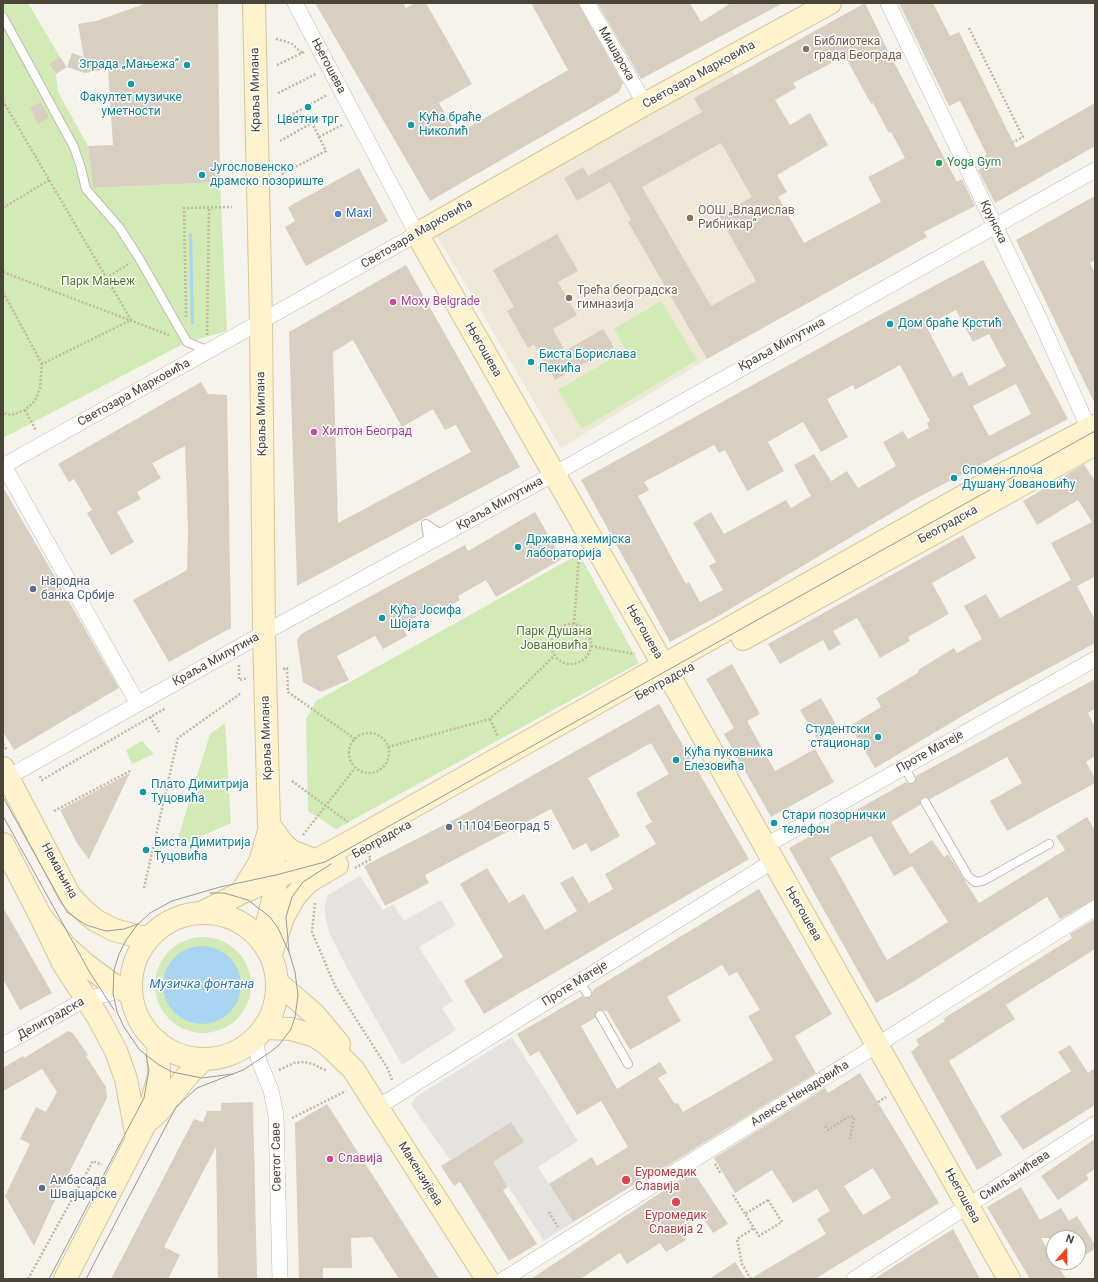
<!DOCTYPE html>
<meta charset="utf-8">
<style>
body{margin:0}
#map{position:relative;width:1098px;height:1282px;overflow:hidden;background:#f6f3ec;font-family:Roboto,sans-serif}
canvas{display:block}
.frame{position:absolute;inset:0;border:4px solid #4b4439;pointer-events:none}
.north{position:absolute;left:1046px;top:1230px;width:40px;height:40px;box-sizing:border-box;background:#fff;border:1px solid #b7b4b0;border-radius:50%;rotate:20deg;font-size:11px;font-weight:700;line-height:16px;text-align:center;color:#4b4439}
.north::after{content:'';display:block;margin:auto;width:14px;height:18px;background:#fc3f1d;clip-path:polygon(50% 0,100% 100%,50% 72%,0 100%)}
</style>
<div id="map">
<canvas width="1098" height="1282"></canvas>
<div class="frame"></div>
<div class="north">N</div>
</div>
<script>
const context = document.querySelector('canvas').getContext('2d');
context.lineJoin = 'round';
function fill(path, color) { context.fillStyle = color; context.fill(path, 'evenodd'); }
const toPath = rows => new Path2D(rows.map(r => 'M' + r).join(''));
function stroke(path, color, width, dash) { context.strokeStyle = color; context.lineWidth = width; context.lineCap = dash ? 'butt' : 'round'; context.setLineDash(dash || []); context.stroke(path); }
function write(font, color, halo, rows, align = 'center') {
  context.font = font + ' Roboto,sans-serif'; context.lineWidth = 3; context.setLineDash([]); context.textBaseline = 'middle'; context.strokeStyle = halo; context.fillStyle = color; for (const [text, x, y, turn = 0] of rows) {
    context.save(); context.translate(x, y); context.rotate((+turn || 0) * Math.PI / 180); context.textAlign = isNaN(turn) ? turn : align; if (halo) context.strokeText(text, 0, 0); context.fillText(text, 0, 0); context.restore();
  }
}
fill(toPath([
 [730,67,749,103,740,108,787,192,755,210,807,303,725,348,561,448,436,234]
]), '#efe8d6');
fill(toPath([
 [3,3,28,3,60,57,49,64,56,75,58,92,88,146,93,188,220,182,227,331,187,342,3,438],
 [661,301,697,360,582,429,558,390,626,350,614,329],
 [579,554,639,663,336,829,308,811,306,719,316,701],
 [225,723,231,823,175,848,210,734],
 [142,741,154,754,132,764,126,750],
 '155 985a48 48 0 1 1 96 0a48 48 0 1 1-96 0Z'
]), '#d2eab5');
fill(toPath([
 [360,876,383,910,393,904,404,921,441,900,456,925,419,947,453,1001,442,1008,456,1030,402,1065,347,968,329,933,325,915,325,904,328,895],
 [512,1037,578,1141,538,1167,573,1222,544,1241,492,1162,511,1122,450,1160,411,1104,417,1096]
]), '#e5e3e0');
fill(toPath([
 [189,233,192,233,194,324,191,324],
 '163 985a39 39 0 1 1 78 0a39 39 0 1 1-78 0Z'
]), '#a9d4f2');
fill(toPath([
 [147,3,218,3,220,182,93,188,88,146,113,145,108,69,85,73,67,67,72,53,84,57,78,24,96,21],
 [315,3,403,3,406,8,415,3,426,3,472,84,439,103,457,134,568,70,531,3,578,3,623,83,619,92,430,201],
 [597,3,690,3,701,22,731,3,783,3,641,79],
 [865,3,889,53,957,182,962,179,975,206,924,232,927,237,707,359,628,222,631,220,610,182,577,201,564,178,583,167,588,176,702,112,694,98],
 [845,56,871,104,873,103,889,133,891,132,905,158,868,177,881,202,804,243,778,197,787,192,777,175,828,145,810,113,790,125,775,100,796,88,793,83],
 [721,143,752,197,719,216,756,281,711,306,642,187],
 [899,3,933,3,950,36,959,32,1016,148,1095,103,1095,146,995,203,978,170,991,163,960,101,949,106],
 [60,57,67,67,56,74,49,64],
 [41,102,49,118,38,124,30,108],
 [359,168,388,221,306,266,285,227,295,221,288,207],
 [1095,196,1095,260,1090,263,1095,273,1095,404,1016,240],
 [557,234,578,271,558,282,577,315,553,329,565,351,603,329,614,347,555,380,534,344,528,348,507,311,514,307,493,270],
 [983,260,1068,419,915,499,720,615,670,642,581,480,872,319],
 [956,310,973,342,989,334,1006,366,969,386,962,372,953,377,926,326],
 [900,365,930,421,927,423,929,428,908,439,903,431,883,442,896,466,858,488,847,471,831,481,814,454,794,465,811,496,791,508,786,500,724,534,711,512,693,523,716,562,709,566,723,590,700,602,689,582,686,584,638,496,649,490,644,482,714,445,719,453,725,450,747,491,784,471,768,442,803,422,821,452,848,437,827,399,853,385,855,390],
 [1016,384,1031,414,989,436,973,406],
 [406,265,520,467,297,586,289,332],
 [353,340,402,427,433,409,445,430,456,425,471,452,338,523,333,352],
 [201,382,208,394,227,395,231,628,169,662,133,600,187,570,188,532,185,446,152,463,161,478,137,492,141,499,117,512,134,542,111,555,87,513,92,510,74,479,69,482,58,464],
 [1084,464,1095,481,1095,577,1077,586,1095,620,1095,643,986,702,875,768,850,726,881,707,876,698,919,672,918,670,954,648,957,653,982,639,964,606,986,594,1000,618,1071,580,1051,543,1092,522,1078,500,1037,525,1023,501],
 [3,487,119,688,14,750,3,732],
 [535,512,562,559,496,597,486,580,458,596,460,600,443,610,439,603,401,625,407,636,383,649,375,636,337,656,349,680,321,692,303,682,297,640,301,634,465,545,468,551],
 [963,535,976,558,932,583,949,614,908,637,910,641,880,658,857,618,833,631,841,644,829,651,823,640,780,664,768,644],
 [732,664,760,714,747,721,775,771,815,749,834,782,771,817,724,734,734,728,706,679],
 [1095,679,1095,709,1088,713,1095,727,1095,756,1086,762,1095,778,1095,783,1007,831,990,801,1022,783,1007,757,930,799,923,797,920,800,920,805,891,822,910,854,932,840,944,857,948,854,979,903,1065,850,1056,836,1087,817,1095,830,1095,899,1060,919,1047,897,903,988,876,1003,789,848,906,782,910,784,914,784,916,780,916,776],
 [871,836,894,876,912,866,948,922,887,960,830,858],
 [821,698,838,728,818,740,800,710],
 [659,704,749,859,484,1014,464,981,503,957,460,884,487,868,509,903,524,894,545,930,577,911,560,883,573,876,589,903,613,889,605,874,656,844,645,826,652,822,636,793,669,774,651,743,588,778,620,836,591,852,586,843,573,850,551,809,425,875,429,883,385,906,364,866,459,817],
 [130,773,89,859,78,845,60,810],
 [759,889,832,1014,795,1036,816,1073,646,1179,645,1178,573,1222,549,1184,592,1157,597,1166,628,1147,601,1101,577,1115,539,1051,530,1056,517,1034,582,996,585,998,590,998,594,989],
 [722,965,729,976,737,972,760,1010,748,1016,773,1060,683,1112,678,1103,675,1104,658,1078,667,1073,660,1062,617,1089,581,1026,595,1018,597,1010,607,1011,630,1050,681,1021,667,997],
 [3,907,52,993,20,1010,3,979],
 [1095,919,1095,949,1006,1005,1015,1019,949,1061,1002,1155,977,1170,911,1052,919,1045,916,1040,945,1021,943,1019,1072,938,1070,934],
 [68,1031,73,1033,88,1055,86,1056,106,1087,107,1098,53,1204,34,1246,5,1196,30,1144,20,1139,36,1107,46,1112,57,1092,42,1069,3,1091,3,1068,23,1056,24,1058],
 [1070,1045,1088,1073,1095,1068,1095,1105,1023,1150,1000,1116,1071,1071,1058,1052],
 [860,1073,939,1203,815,1279,750,1279,826,1234,817,1219,830,1211,817,1189,793,1203,772,1170,735,1193,714,1158,825,1088,828,1093],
 [873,1168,891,1198,863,1215,844,1186],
 [253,1102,257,1279,218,1279,216,1147,164,1247,180,1255,168,1279,111,1279,194,1119,203,1122,207,1111,221,1111,221,1103],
 [327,1104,381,1188,439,1279,399,1279,372,1237,351,1238,352,1268,323,1268,323,1279,299,1279,295,1123],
 [511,1122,524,1142,493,1162,508,1187,503,1190,537,1244,509,1261,460,1182,454,1186,441,1166],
 [1095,1139,1095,1169,1086,1175,1089,1179,1058,1200,1041,1176],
 [693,1171,728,1224,713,1233,701,1215,679,1230,686,1240,666,1252,660,1243,627,1264,620,1253,580,1279,531,1279],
 [1021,1187,1040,1220,1061,1208,1069,1221,1077,1216,1095,1245,1095,1249,1078,1259,1078,1238,1041,1238,1066,1279,1030,1279,987,1207],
 [953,1229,980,1279,874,1279,924,1247],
 [735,1262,746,1279,709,1279]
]), '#d8cfc1');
const lane = toPath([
 [3,17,74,147,81,168,86,189,119,227,139,258,187,342,209,351],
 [426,544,428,537,426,524,438,532,445,534],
 [904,766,911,779],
 [925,802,968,876,975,882,983,881,1049,844],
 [579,981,587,993],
 [600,1015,628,1064]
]);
const street = toPath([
 [587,3,645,104],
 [888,3,1041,322,1089,429],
 [3,466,417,234,295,3],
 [4,466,138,704],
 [3,780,264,633,554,474,1095,170],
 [765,846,1095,659],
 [255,1039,259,1061,271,1090,276,1115,280,1279],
 [3,1045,86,999,124,990],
 [378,1107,773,861],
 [504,1279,1095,908],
 [854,1279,1095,1124]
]);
const secondary = toPath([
 [254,3,261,323,264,633,269,825,276,878,275,891,265,932],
 [743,639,1095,444],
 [664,666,417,234,645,104,830,3],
 [671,679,1009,1279],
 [3,768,70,896,82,909,95,920,114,930,148,939],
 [270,826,283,844,291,851,316,861],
 [3,844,41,917,65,946,85,964,112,984,131,994],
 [241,893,260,862,268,834],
 [203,912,241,893,319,859,359,837,992,480,1095,426],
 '131 986a73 73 0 1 1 146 0a73 73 0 1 1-146 0Z',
 [41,917,63,963,98,1017,116,1051,126,1079,137,1138],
 [271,954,283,917,295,896,308,882,337,865],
 [278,983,314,1014,339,1044],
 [265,1028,291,1029,315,1036,328,1045,353,1069,487,1279],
 [149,1120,158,1112,187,1076,204,1059],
 [65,1279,146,1122,159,1076,158,1042]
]);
stroke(lane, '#c2bbae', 10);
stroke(street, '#c2bbae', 16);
stroke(secondary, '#d6c79b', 24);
stroke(toPath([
 [969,28,1023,137,1013,142],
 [276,39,291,43,302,53],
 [277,65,304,52],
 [278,93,316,74],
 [3,101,131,320,42,364,40,388,35,401,25,410,11,415,3,413],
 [279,122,327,95],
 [319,137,342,125],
 [280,141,312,123,326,151,280,175],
 [979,161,987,156],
 [3,208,49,180],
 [3,272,169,335],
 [106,278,130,263],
 [3,292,42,364],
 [186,317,184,208,232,207],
 [207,335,209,208],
 [25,410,36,430],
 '551 644a20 20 0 1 1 40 0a20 20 0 1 1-40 0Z',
 [574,624,579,556],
 [591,646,635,654],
 [238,666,239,666,239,680,248,678],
 [283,669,287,668,288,692,355,739],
 [150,717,159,732],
 [490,719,498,737],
 '349 753a20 20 0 1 1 40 0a20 20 0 1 1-40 0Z',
 [3,744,7,750],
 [388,747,490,719,554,656],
 [40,776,42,780,166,708],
 [292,781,348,822],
 [54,811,132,770],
 [303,835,355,768],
 [355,868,371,859,368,853],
 [144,888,178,738,240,694],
 [315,903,312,932,335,986,388,1069,392,1080],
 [279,1070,294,1063,304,1062,313,1064,327,1071],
 [878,1102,886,1097],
 [292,1118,346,1091],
 [825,1126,828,1130,850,1116,854,1117,850,1139],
 [715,1164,721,1174],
 [733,1195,745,1214],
 [768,1200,782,1222,759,1236,745,1214,768,1200],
 [549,1212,558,1227],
 [28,1279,93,1161,102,1165],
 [751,1279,742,1264,737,1239,754,1228]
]), '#c4b79f', 2.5, [2, 2]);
stroke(lane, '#fff', 8);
stroke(street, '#fff', 15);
stroke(secondary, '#fff3cd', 22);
stroke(toPath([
 [3,797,67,912,86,925,106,931,124,929,138,924],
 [3,816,89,971,114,1010],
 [289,952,286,917,292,897,303,882,331,864],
 [233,1074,202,1078,172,1072,159,1065,146,1055,139,1049,124,1027,117,1012,113,993,114,970,119,954,126,940,138,924,150,913,172,901,220,887,276,875,325,862,1095,431],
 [49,1279,144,1098,149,1070,146,1055],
 [86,1279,176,1107,197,1088,243,1070,269,1053,279,1045,291,1029,295,1017,298,995,295,972,289,952,278,928,270,917,248,900,224,893,210,893]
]), '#9a9a9a', 1);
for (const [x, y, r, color] of [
 [806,49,4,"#8d6e63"],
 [187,65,4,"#0f9aa8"],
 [131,84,4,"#0f9aa8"],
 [308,107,4,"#0f9aa8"],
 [411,125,4,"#0f9aa8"],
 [939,163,4,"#2e9e5b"],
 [202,175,4,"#0f9aa8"],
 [338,214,4,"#3f7fe0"],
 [690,218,4,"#8d6e63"],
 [569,298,4,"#8d6e63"],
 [393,302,4,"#d1479c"],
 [890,324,4,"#0f9aa8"],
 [531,362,4,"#0f9aa8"],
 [314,432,4,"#d1479c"],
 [954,478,4,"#0f9aa8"],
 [518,547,4,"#0f9aa8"],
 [33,589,4,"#5c6f8a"],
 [382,618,4,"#0f9aa8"],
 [878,737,4,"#0f9aa8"],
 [676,760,4,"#0f9aa8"],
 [143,792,4,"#0f9aa8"],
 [774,823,4,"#0f9aa8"],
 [449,827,4,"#5c6f8a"],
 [146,850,4,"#0f9aa8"],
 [330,1159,4,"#d1479c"],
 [626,1180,5,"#e0444e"],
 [42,1188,4,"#5c6f8a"],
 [676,1202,5,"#e0444e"]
]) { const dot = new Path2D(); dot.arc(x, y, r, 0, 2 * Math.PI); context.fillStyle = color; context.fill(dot); stroke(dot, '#fff', 1.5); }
write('12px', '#785e54', '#fff', [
 ["Библиотека",814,42],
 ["града Београда",814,56],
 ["ООШ „Владислав",698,211],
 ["Рибникар”",698,225],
 ["Трећа београдска",577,291],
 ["гимназија",577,305]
], 'left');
write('12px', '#4b4439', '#fff', [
 ["Мишарска",616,54,60],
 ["Његошева",328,66,62],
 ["Светозара Марковића",699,75,-29],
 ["Краља Милана",256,90,-91],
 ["Крунска",993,222,64],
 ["Светозара Марковића",417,234,-30],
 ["Краља Милутина",782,345,-29],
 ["Његошева",483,350,60],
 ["Светозара Марковића",134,393,-29],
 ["Краља Милана",262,414,-91],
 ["Краља Милутина",500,504,-29],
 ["Београдска",948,525,-29],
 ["Његошева",644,632,60],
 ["Краља Милутина",216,660,-29],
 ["Београдска",665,682,-29],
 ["Краља Милана",267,738,-92],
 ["Проте Матеје",930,752,-29],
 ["Београдска",382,840,-29],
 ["Немањина",59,871,61],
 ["Његошева",803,914,60],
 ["Проте Матеје",575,984,-32],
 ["Делиградска",51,1019,-29],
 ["Алексе Ненадовића",800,1094,-32],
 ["Светог Саве",277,1157,-91],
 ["Макензијева",420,1174,58],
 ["Смиљанићева",1015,1176,-33],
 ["Његошева",962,1196,61]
]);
write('12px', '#0d838f', '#fff', [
 ["Зграда „Мањежа”",179,65,"right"],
 ["Факултет музичке",131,98,"center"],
 ["уметности",131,112,"center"],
 ["Кућа браће",419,118],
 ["Николић",419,132],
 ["Цветни трг",308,120,"center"],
 ["Југословенско",210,168],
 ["драмско позориште",210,182],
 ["Дом браће Крстић",898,324],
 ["Биста Борислава",539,355],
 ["Пекића",539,369],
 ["Спомен-плоча",962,471],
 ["Душану Јовановићу",962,485],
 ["Државна хемијска",526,540],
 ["лабораторија",526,554],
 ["Кућа Јосифа",390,611],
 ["Шојата",390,625],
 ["Студентски",870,730,"right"],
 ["стационар",870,744,"right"],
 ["Кућа пуковника",684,753],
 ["Елезовића",684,767],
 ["Плато Димитрија",151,785],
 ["Туцовића",151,799],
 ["Стари позорнички",782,816],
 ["телефон",782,830],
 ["Биста Димитрија",154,843],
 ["Туцовића",154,857]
], 'left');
write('12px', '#27864d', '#fff', [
 ["Yoga Gym",947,163]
], 'left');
write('12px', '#366cbe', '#fff', [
 ["Maxi",346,214]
], 'left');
write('12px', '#4a7f2a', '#fff', [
 ["Парк Мањеж",98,282],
 ["Парк Душана",554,632],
 ["Јовановића",554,646]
]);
write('12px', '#b23c85', '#fff', [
 ["Moxy Belgrade",401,302],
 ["Хилтон Београд",322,432],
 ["Славија",338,1159]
], 'left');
write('12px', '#4e5e75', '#fff', [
 ["Народна",41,582],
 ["банка Србије",41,596],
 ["11104 Београд 5",457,827],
 ["Амбасада",50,1181],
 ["Швајцарске",50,1195]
], 'left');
write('12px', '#be3a42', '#fff', [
 ["Еуромедик",635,1173],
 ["Славија",635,1187],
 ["Еуромедик",676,1216,"center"],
 ["Славија 2",676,1230,"center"]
], 'left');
write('italic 13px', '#2e7ab2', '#fff', [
 ["Музичка фонтана",202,985]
]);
</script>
